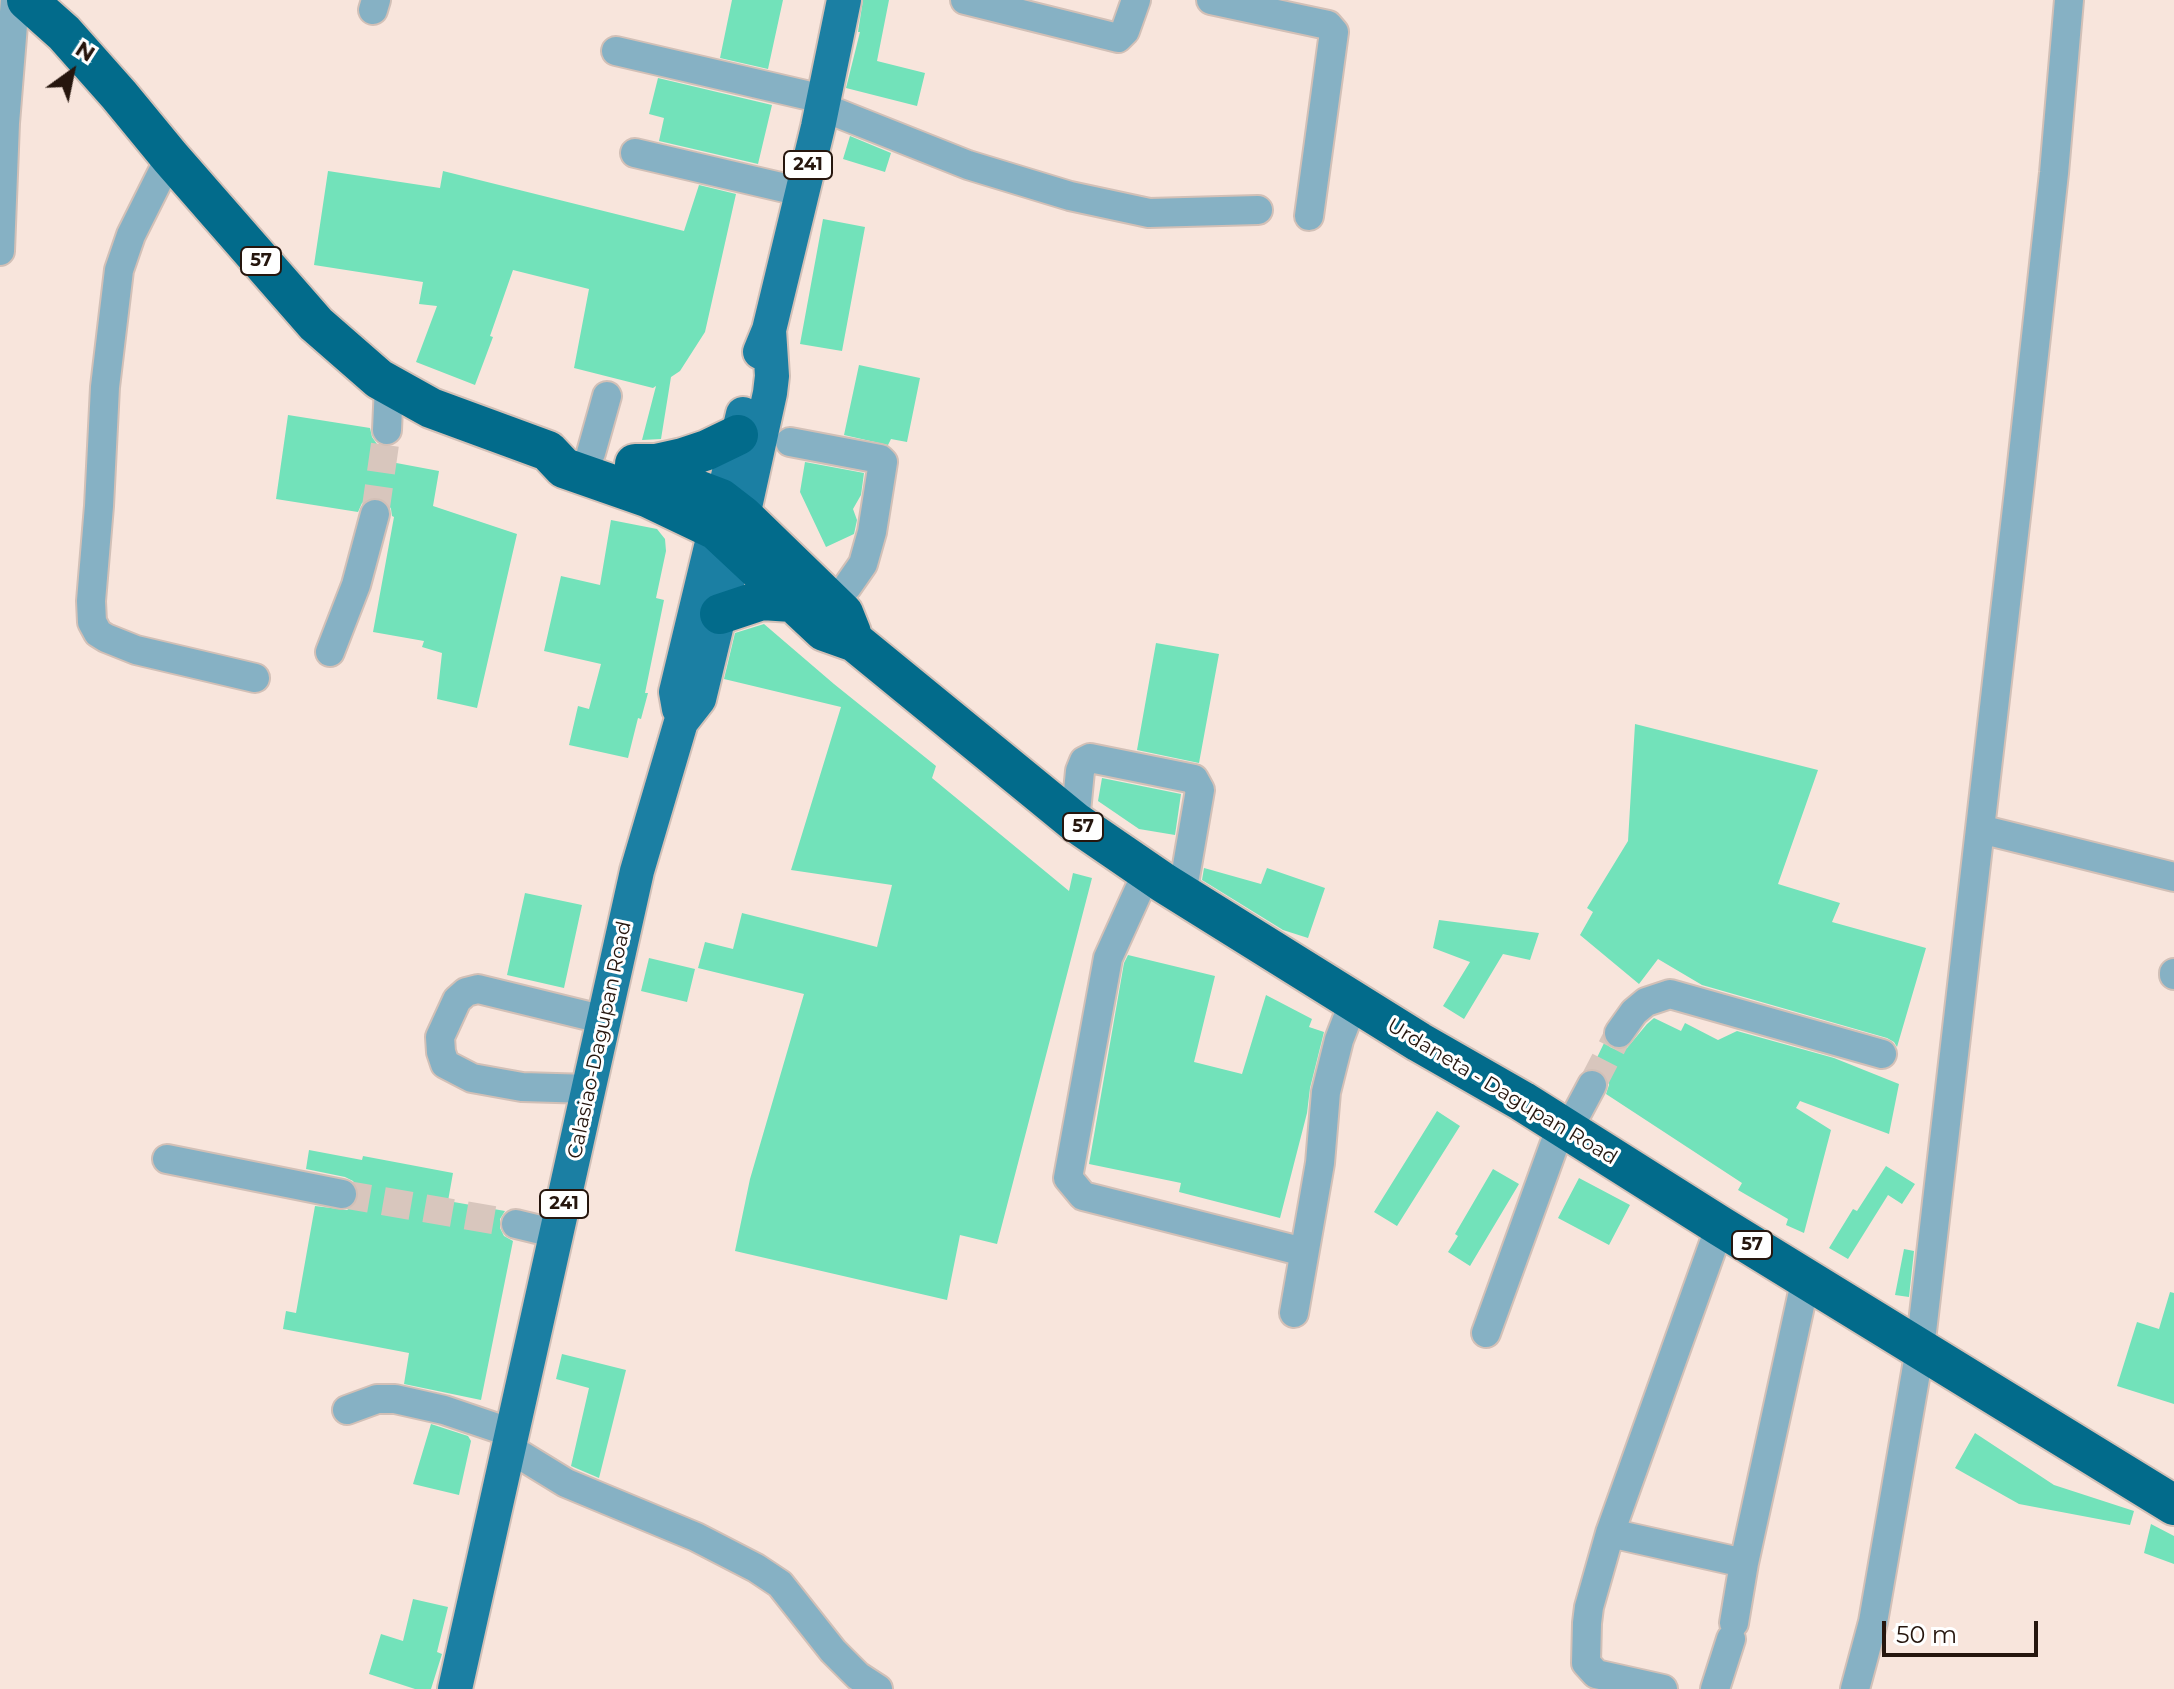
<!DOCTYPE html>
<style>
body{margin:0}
#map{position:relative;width:2174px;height:1689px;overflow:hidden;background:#f8e5dc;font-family:Montserrat,sans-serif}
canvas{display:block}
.north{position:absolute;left:32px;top:32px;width:80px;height:80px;-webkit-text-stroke:6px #fff;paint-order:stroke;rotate:33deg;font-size:22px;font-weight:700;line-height:32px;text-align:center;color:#26160e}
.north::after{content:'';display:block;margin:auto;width:28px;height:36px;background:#26160e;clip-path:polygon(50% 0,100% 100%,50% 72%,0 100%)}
.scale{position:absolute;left:1882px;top:1621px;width:156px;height:36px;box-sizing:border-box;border:4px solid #26160e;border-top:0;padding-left:10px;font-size:24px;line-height:28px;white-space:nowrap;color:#26160e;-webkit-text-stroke:6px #fff;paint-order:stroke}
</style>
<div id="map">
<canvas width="2174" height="1689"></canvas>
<div class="north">N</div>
<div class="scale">50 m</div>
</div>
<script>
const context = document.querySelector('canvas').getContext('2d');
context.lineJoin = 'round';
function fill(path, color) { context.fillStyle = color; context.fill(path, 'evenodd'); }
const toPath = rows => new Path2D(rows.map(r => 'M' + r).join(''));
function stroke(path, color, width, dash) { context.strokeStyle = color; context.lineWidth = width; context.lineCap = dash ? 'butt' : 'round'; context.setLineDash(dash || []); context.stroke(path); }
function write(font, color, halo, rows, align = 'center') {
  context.font = font + ' Montserrat,sans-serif'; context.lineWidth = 6; context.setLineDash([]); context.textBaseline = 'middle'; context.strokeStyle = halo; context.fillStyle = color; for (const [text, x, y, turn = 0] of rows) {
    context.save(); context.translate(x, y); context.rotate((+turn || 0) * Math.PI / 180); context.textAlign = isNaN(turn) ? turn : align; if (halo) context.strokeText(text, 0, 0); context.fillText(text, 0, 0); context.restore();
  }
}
fill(toPath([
 [732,0,783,0,768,69,720,58],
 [863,0,889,0,877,61,925,73,917,106,846,88,860,32,858,32],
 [658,78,772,105,758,164,659,141,664,118,649,114],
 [850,136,891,153,885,172,843,159],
 [328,171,440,188,443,171,684,231,699,185,736,194,705,332,680,371,671,377,661,439,642,440,656,386,653,388,574,368,589,289,513,270,490,336,493,337,475,385,416,362,437,306,419,304,423,282,314,265],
 [823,219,865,227,842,351,800,344],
 [859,365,920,378,907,442,891,439,888,445,844,435],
 [288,415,370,428,372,437,377,444,385,447,393,446,391,462,439,471,433,506,517,534,477,708,437,699,442,653,422,647,424,641,373,632,394,517,392,516,391,509,388,503,380,498,370,498,362,503,358,512,276,499],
 [805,462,864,473,861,495,853,509,857,520,854,534,826,547,800,492],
 [611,520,657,529,665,539,666,551,656,598,664,600,645,693,648,693,641,719,638,718,628,758,569,745,578,706,589,709,601,664,544,651,561,576,600,585],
 [764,624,834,684,936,766,932,778,1069,891,1073,873,1092,878,997,1244,960,1235,947,1300,735,1251,750,1179,804,994,698,968,705,942,733,949,742,913,877,947,892,885,791,870,841,707,724,679,735,633],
 [1156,643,1219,654,1199,763,1137,750],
 [1635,724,1818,770,1778,884,1840,903,1832,922,1926,948,1897,1047,1894,1042,1887,1038,1702,985,1658,959,1639,984,1580,935,1593,912,1587,908,1628,841],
 [1102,778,1181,794,1175,835,1139,829,1098,801],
 [1204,868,1261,884,1267,868,1325,888,1308,938,1283,930,1202,880],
 [525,893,582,905,564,988,507,975],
 [1439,920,1539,933,1530,960,1503,954,1464,1019,1443,1006,1470,962,1433,948],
 [1128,955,1215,976,1194,1062,1242,1074,1266,995,1312,1019,1309,1027,1324,1032,1310,1088,1307,1113,1280,1218,1179,1192,1181,1183,1089,1164,1124,963],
 [649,958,695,969,687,1002,641,991],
 [1654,1018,1681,1031,1685,1023,1718,1040,1737,1031,1834,1058,1899,1084,1889,1134,1800,1101,1796,1108,1831,1130,1804,1233,1786,1225,1788,1219,1738,1190,1742,1183,1606,1094,1609,1085,1607,1077,1601,1070,1592,1068,1605,1041,1610,1047,1617,1050,1627,1048,1647,1024],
 [1437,1111,1460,1126,1397,1226,1374,1212],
 [309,1150,362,1160,363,1156,453,1173,448,1201,505,1211,500,1219,500,1228,504,1236,513,1241,481,1400,404,1384,409,1353,283,1329,286,1311,296,1313,315,1206,347,1210,355,1205,359,1197,358,1188,353,1181,345,1177,306,1169],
 [1886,1166,1915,1184,1902,1204,1888,1195,1848,1259,1829,1248,1853,1209,1857,1211],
 [1493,1169,1519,1184,1470,1266,1448,1252,1458,1236,1455,1234],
 [1579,1178,1630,1205,1609,1245,1558,1218],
 [1904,1249,1914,1251,1909,1297,1895,1295],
 [2170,1292,2174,1293,2174,1404,2117,1386,2137,1322,2159,1329],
 [562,1354,626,1370,599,1478,571,1466,589,1388,556,1379],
 [431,1424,468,1436,471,1441,459,1495,413,1484],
 [1975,1433,2054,1485,2134,1511,2130,1525,2019,1504,1955,1468],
 [2151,1524,2174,1536,2174,1564,2144,1553],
 [413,1599,448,1607,437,1652,442,1654,431,1689,415,1689,369,1674,381,1634,403,1641]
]), '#72e2ba');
stroke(toPath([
 [375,514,387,430],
 [1592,1085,1619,1033],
 [342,1194,516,1224]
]), '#d8c6bd', 28, [28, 14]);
const minor = toPath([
 [965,0,1118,38,1125,31,1136,0],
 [1211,0,1328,25,1334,32,1309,216],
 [373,10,376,0],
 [616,51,823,99],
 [822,107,968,165,1070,196,1149,213,1258,210],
 [635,153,802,192],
 [170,157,131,235,119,270,105,387,99,506,91,601,92,622,98,633,106,638,136,650,255,678],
 [0,251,5,123,15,0],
 [387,430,389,385],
 [790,442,880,459,883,462,872,532,863,564,847,587],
 [591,453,607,396],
 [330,652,356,585,375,514],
 [1075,822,1080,771,1084,761,1090,758,1194,779,1200,790,1182,895],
 [1980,829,2174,877],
 [1147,872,1108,958,1068,1178,1083,1196,1304,1252],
 [2174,975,2174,973],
 [1619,1033,1634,1012,1646,1002,1670,994,1882,1054],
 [590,1089,522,1087,472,1078,445,1064,441,1052,440,1037,457,1000,466,992,478,989,605,1020],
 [1568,1130,1592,1085],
 [167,1159,342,1194],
 [516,1224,557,1234],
 [1720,1226,1610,1533,1744,1563,1806,1278],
 [1294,1313,1320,1163,1326,1092,1339,1040,1354,1001],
 [1486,1333,1561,1126],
 [347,1410,377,1399,395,1399,444,1410,512,1433],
 [509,1448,566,1483,696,1537,756,1568,780,1584,833,1651,858,1676,878,1689],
 [1610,1533,1589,1607,1587,1623,1586,1663,1596,1674,1663,1689],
 [1734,1623,1744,1563],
 [1715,1689,1731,1639],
 [1855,1689,1873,1622,1920,1349,2020,482,2054,173,2069,0]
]);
const major = toPath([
 [760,352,769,330,818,127,844,0],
 [679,709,676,692,743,414],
 [455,1689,637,871,681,722,699,699,743,516,770,393,772,376,769,330]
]);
const highway = toPath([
 [27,0,64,33,119,95,170,157,316,324,379,379,431,408,548,451,564,468,647,497,716,530,824,631,855,642,1075,822,1164,883,1419,1042,1522,1101,1720,1226,2174,1505],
 [635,464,656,464,683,458,707,450,738,435],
 [655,474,721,499,743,516,843,613,851,633],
 [720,614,762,600,792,602]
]);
stroke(minor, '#d2c0b7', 32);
stroke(major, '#d2c0b7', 38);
stroke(highway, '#d2c0b7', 44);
stroke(minor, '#86b1c4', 28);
stroke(major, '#1b7fa3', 34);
stroke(highway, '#026b8b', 40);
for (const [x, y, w] of [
 [808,165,48],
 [261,261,40],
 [1083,827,40],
 [564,1204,48],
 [1752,1245,40]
]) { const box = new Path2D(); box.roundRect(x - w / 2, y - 14, w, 28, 6); context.fillStyle = '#fff'; context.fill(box); stroke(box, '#26160e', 2); }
write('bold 18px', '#26160e', null, [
 ["241",808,165],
 ["57",261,261],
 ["57",1083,827],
 ["241",564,1204],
 ["57",1752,1245]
]);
write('20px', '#26160e', '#fff', [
 ["Calasiao-Dagupan Road",600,1040,-78],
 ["Urdaneta - Dagupan Road",1502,1092,31]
]);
</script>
